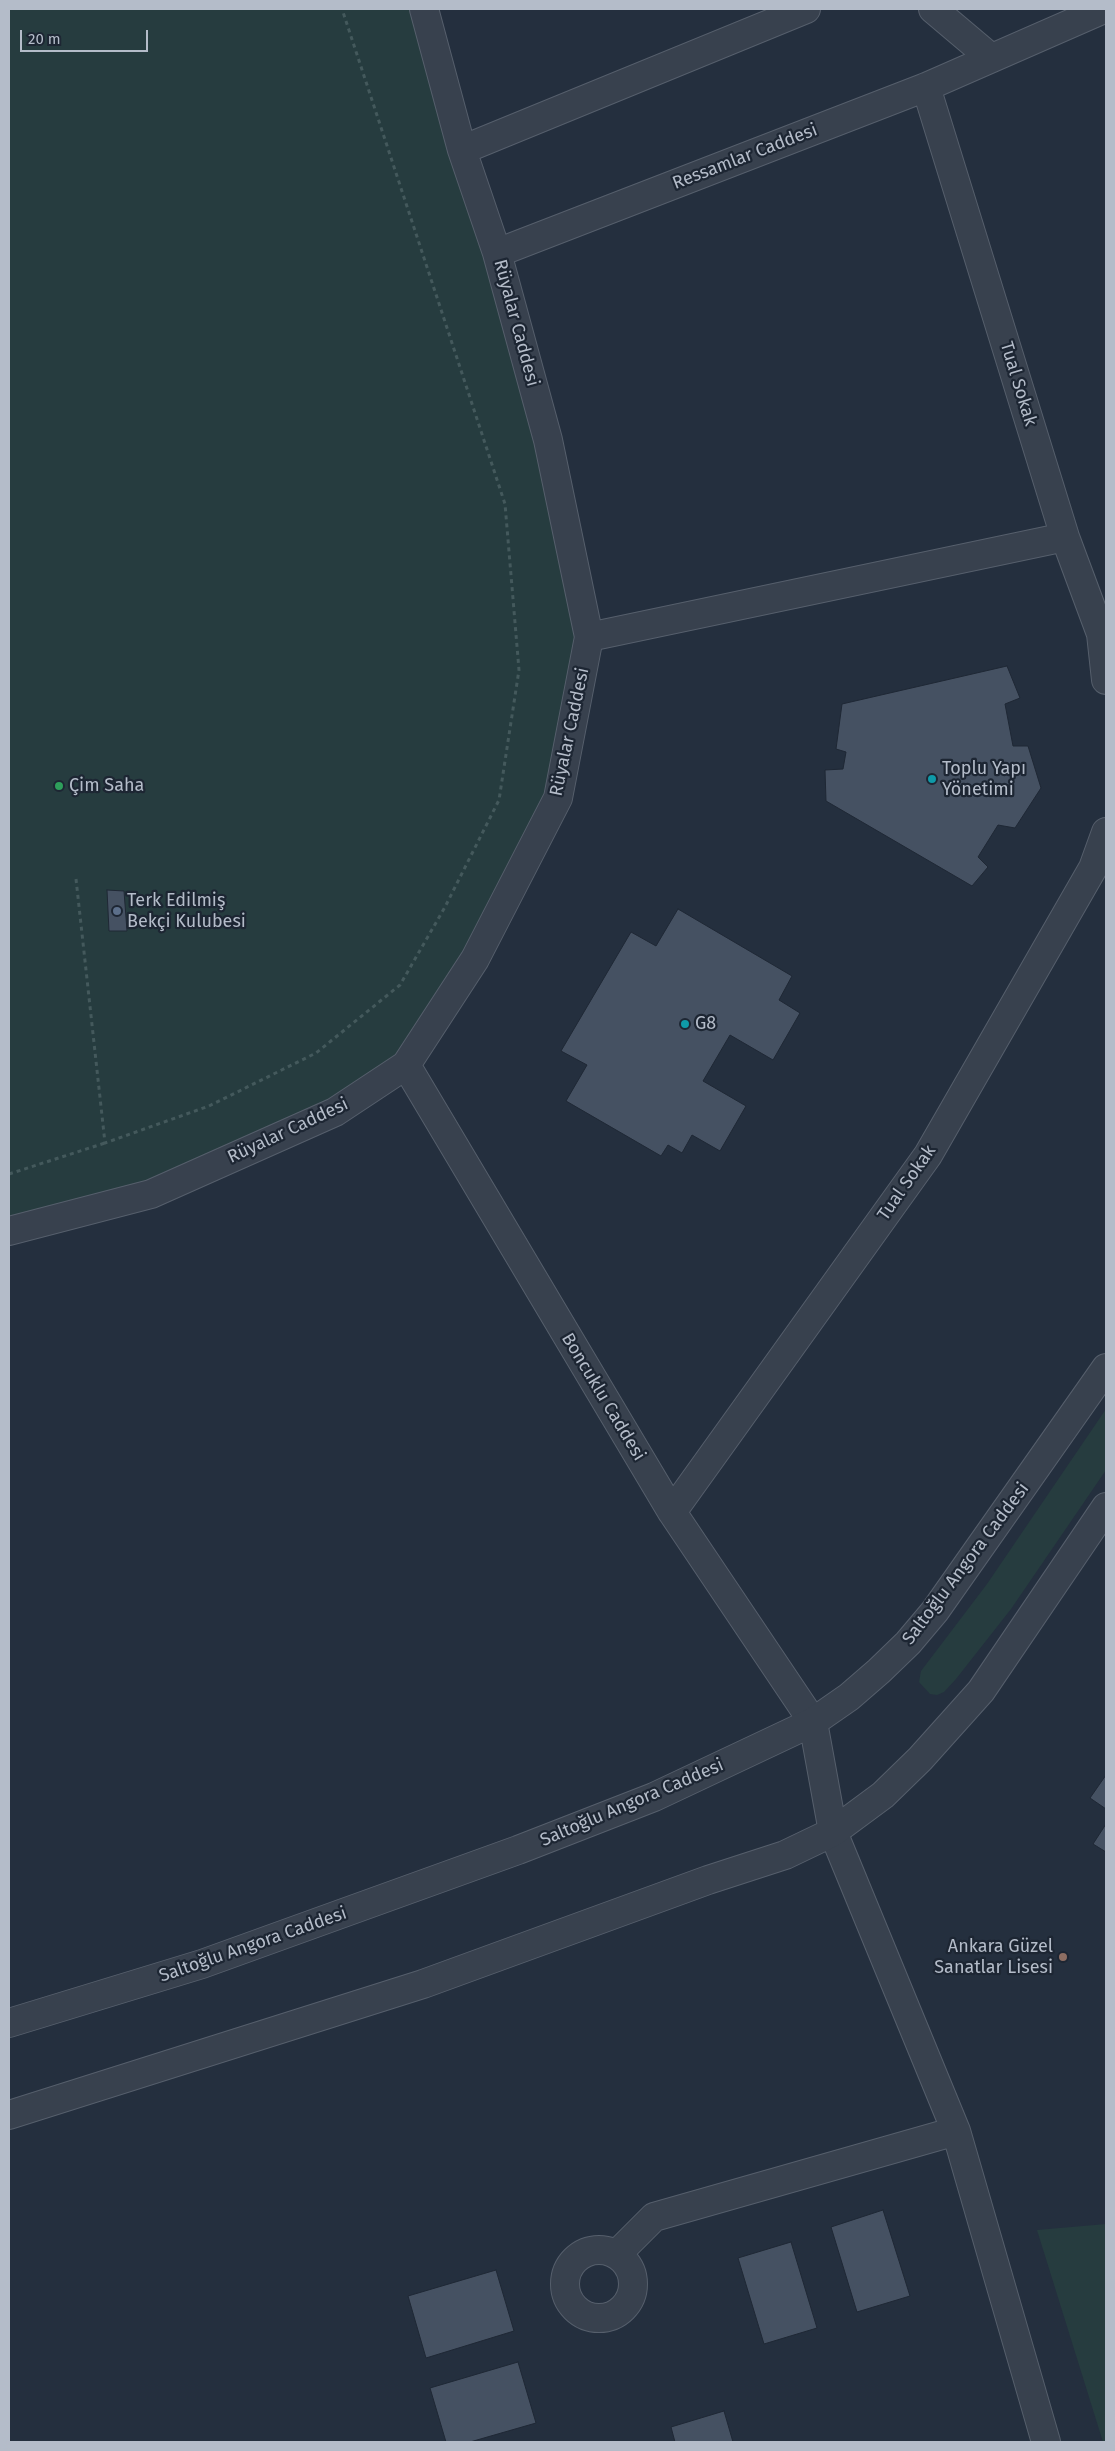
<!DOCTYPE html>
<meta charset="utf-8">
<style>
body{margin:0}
#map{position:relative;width:1115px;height:2451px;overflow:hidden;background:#242f3e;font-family:"Fira Sans",sans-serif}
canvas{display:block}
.frame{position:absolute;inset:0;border:10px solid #b4bcc9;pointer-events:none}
.scale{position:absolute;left:20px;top:30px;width:128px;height:22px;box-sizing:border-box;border:2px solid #b4bcc9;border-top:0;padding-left:6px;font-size:15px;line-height:18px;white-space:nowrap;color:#b4bcc9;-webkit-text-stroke:4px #1d2633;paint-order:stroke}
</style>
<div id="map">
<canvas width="1115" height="2451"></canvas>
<div class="frame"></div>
<div class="scale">20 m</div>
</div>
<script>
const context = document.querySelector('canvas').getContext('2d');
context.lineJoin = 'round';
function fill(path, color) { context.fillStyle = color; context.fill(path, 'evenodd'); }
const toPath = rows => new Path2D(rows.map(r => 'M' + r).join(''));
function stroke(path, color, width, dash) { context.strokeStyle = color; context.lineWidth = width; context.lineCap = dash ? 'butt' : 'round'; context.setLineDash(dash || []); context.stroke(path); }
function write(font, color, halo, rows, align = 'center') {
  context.font = font + ' "Fira Sans",sans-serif'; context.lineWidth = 4.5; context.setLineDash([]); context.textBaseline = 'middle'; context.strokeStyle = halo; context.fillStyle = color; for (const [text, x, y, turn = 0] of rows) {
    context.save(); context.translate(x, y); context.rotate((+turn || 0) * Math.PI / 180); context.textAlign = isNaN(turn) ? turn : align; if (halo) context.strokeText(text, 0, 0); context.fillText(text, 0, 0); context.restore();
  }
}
fill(toPath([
 [9,9,424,9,589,637,558,798,406,1065,335,1112,9,1231],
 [1106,1409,1106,1470,1011,1609,956,1679,944,1692,937,1695,930,1694,919,1682,921,1671,987,1584],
 [1106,2224,1106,2442,1103,2442,1037,2230]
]), '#263c3f');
const building = toPath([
 [1007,666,1020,698,1005,704,1013,746,1028,746,1041,788,1015,828,998,825,978,857,988,867,972,886,826,801,825,770,843,769,846,752,836,749,842,704,1007,666],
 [107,890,124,891,127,931,109,931,107,890],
 [678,909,792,976,779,1000,800,1013,773,1060,730,1035,703,1081,746,1106,720,1151,692,1135,682,1153,668,1145,661,1156,566,1101,587,1065,561,1051,631,932,656,946,678,909],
 [1106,1775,1106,1809,1090,1798,1106,1775],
 [1106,1824,1106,1852,1093,1844,1106,1824],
 [883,2210,910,2296,857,2312,831,2227,883,2210],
 [791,2242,817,2328,764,2344,738,2258,791,2242],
 [496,2270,514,2331,426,2358,408,2296,496,2270],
 [518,2362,536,2423,470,2442,446,2442,430,2388,518,2362],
 [724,2411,733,2442,675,2442,671,2427,724,2411]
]);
fill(building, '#455162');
stroke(building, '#1f2835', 1);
const minor = toPath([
 [933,9,991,58],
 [926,87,1065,537,1101,634,1106,680],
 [462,150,806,9],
 [497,253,926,87,1104,9],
 [589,637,1065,537],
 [406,1065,672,1512,813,1722],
 [9,1231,151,1194,335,1112,406,1065,475,959,558,798,589,637,548,440,497,253,462,150,424,9],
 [672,1512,928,1155,1093,868,1106,832],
 [833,1832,956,2131,1046,2442],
 '565 2284a34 34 0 1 1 68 0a34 34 0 1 1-68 0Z',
 [617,2254,654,2217,956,2131]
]);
const tertiary = toPath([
 [813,1722,833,1832],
 [9,2023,202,1964,518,1850,654,1797,813,1722,849,1697,879,1671,908,1643,935,1611,1106,1368],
 [9,2115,423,1984,708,1880,785,1855,833,1832,883,1795,920,1759,981,1691,1106,1507]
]);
stroke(minor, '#565f6c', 30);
stroke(tertiary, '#565f6c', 30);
stroke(toPath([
 [76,879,105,1143,209,1106,316,1053,400,985,445,907,499,800,519,670,505,504,342,9],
 [9,1174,105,1143]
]), '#44595c', 3, [4, 4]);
stroke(minor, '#38414e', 28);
stroke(tertiary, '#38414e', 28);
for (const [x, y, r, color] of [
 [932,779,5,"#0f9aa8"],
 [59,786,5,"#2e9e5b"],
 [117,911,5,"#5c6f8a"],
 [685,1024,5,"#0f9aa8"],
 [1063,1957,5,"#8d6e63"]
]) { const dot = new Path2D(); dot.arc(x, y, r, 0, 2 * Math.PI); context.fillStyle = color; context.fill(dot); stroke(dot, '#1d2633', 2); }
write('18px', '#b4bcc9', '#1d2633', [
 ["Ressamlar Caddesi",745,157,-21],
 ["Rüyalar Caddesi",516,323,75],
 ["Tual Sokak",1018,384,73],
 ["Rüyalar Caddesi",570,732,-78],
 ["Rüyalar Caddesi",288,1131,-25],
 ["Tual Sokak",907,1183,-55],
 ["Boncuklu Caddesi",603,1397,59],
 ["Saltoğlu Angora Caddesi",966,1564,-53],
 ["Saltoğlu Angora Caddesi",632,1803,-23],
 ["Saltoğlu Angora Caddesi",253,1945,-19]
]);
write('18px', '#b4bcc9', '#1d2633', [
 ["Toplu Yapı",942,769],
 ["Yönetimi",942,790],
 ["Çim Saha",69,786],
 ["Terk Edilmiş",127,901],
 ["Bekçi Kulubesi",127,922],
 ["G8",695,1024],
 ["Ankara Güzel",1053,1947,"right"],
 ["Sanatlar Lisesi",1053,1968,"right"]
], 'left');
</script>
